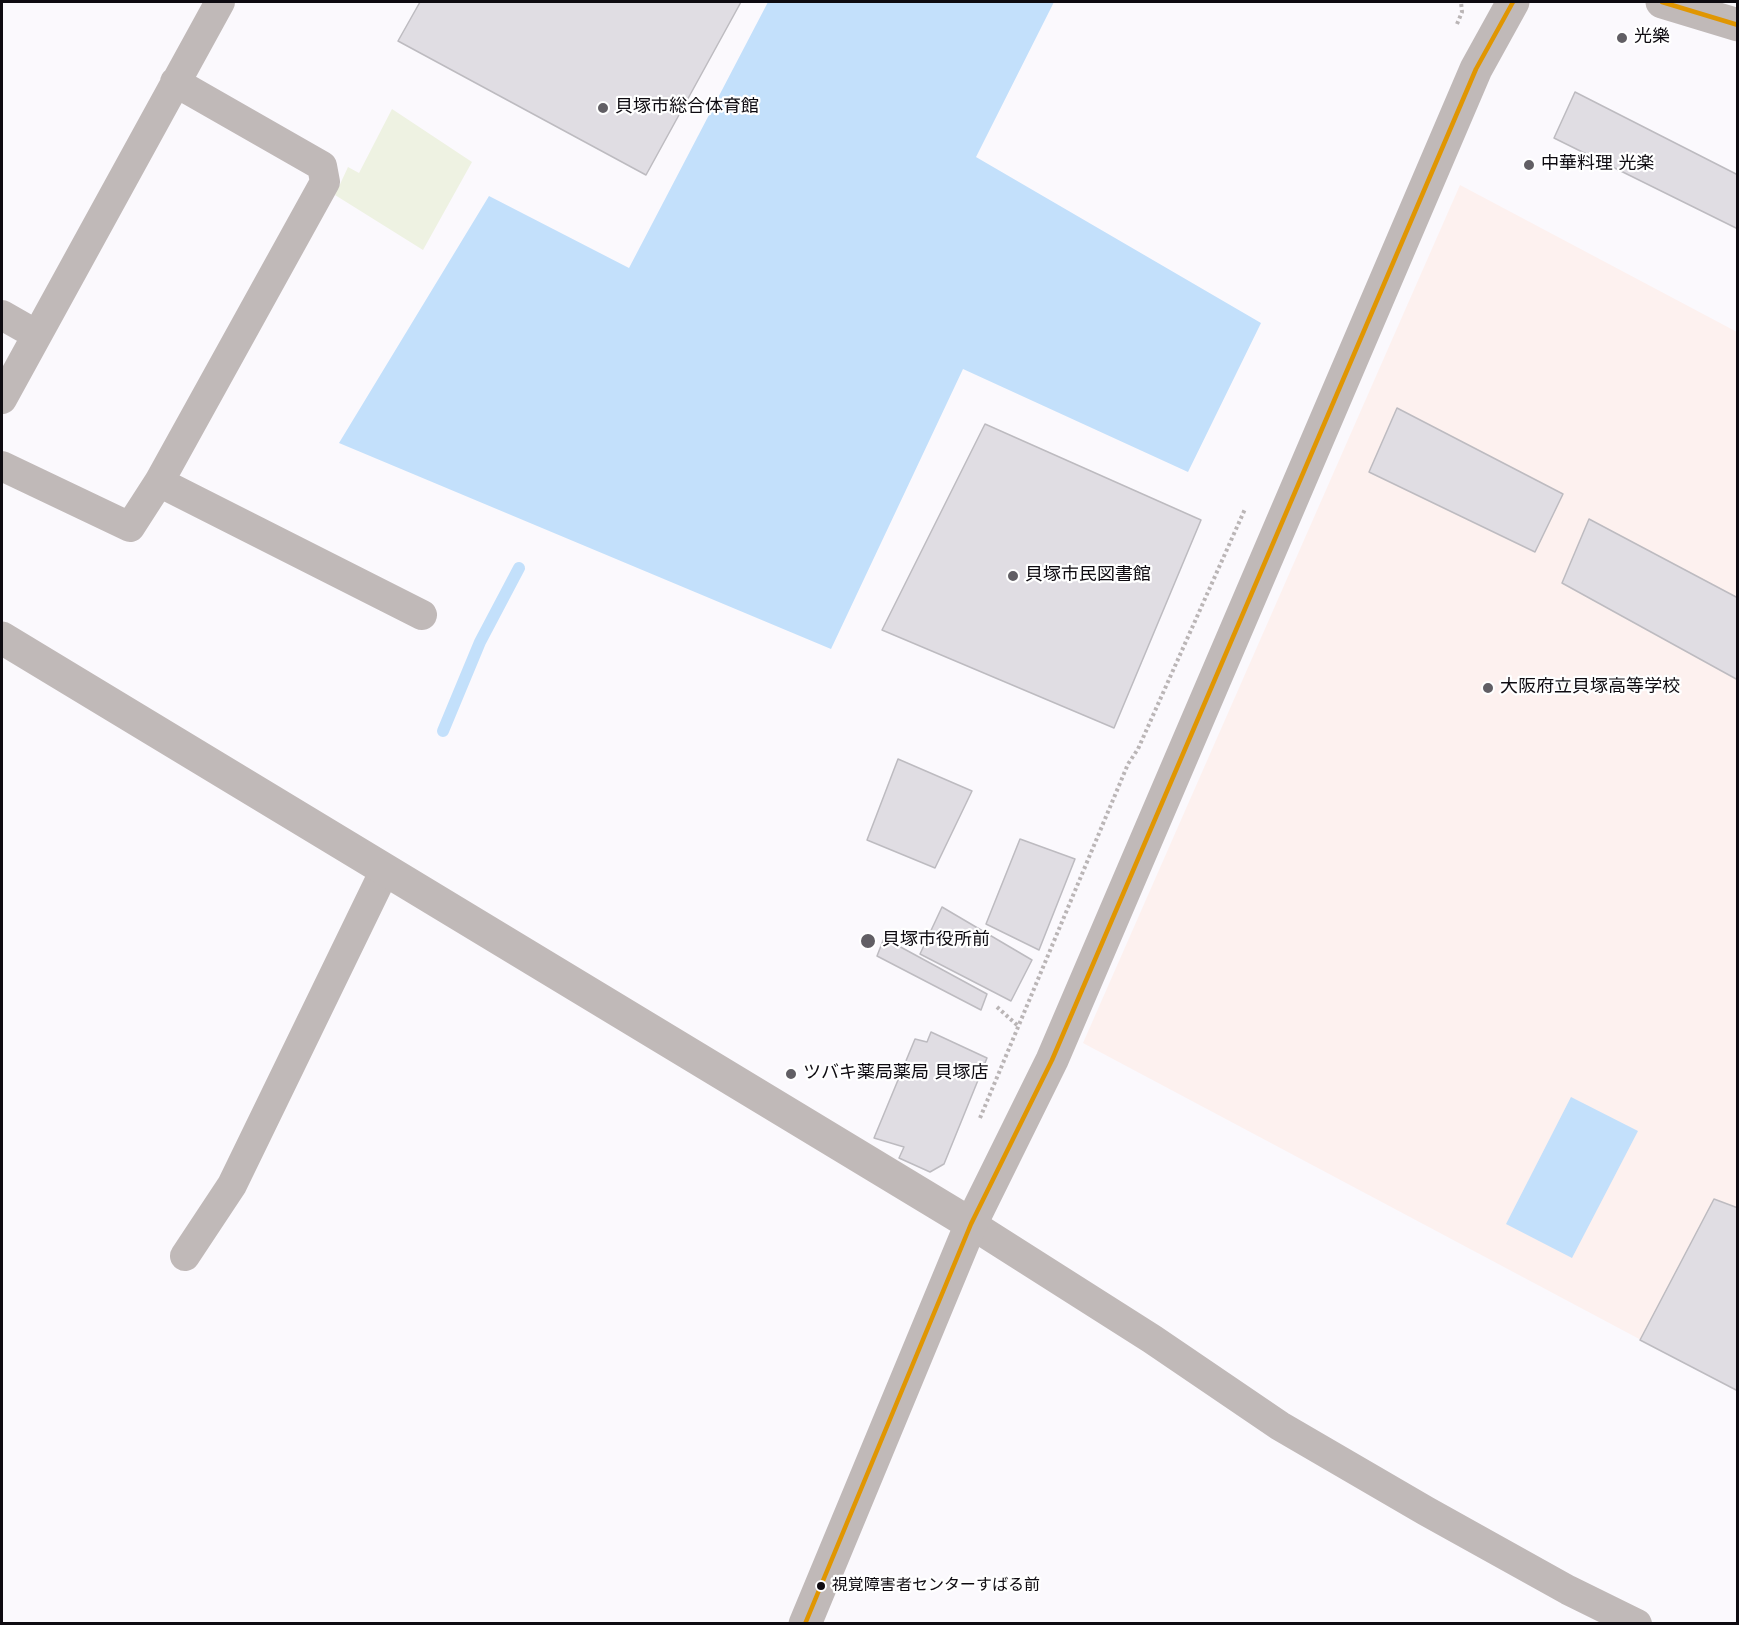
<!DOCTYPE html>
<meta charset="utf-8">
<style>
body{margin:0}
#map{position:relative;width:1739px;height:1625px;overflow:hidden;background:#fbf9fd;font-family:Jost,sans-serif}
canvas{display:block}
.frame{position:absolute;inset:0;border:3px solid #0e0b11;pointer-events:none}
</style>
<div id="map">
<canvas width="1739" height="1625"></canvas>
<div class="frame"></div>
</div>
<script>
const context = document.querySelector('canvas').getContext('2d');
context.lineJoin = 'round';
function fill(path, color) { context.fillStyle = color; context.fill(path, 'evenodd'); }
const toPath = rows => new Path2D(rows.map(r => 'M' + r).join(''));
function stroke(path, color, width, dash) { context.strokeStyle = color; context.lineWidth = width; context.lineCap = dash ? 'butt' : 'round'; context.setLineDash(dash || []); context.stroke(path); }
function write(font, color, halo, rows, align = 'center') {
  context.font = font + ' Jost,"Noto Sans JP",sans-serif'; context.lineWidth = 4.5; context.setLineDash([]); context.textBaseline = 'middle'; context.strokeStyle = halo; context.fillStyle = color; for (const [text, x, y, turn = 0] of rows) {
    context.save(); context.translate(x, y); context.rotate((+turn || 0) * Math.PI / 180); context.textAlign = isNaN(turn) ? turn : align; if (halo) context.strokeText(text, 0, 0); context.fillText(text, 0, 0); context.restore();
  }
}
fill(toPath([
 [1460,185,1737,332,1737,1391,1083,1043]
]), '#fdf1ef');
fill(toPath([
 [392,109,472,162,423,250,335,195,348,167,359,173]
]), '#eef2e2');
fill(toPath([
 [768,2,1054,2,976,157,1261,323,1188,472,963,369,831,649,339,443,489,196,629,268],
 [1571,1097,1638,1131,1572,1258,1506,1224]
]), '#c3e0fb');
stroke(toPath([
 [443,731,480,642,519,568]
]), '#c3e0fb', 12);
const building = toPath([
 [420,2,741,2,646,175,398,41,420,2],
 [1575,92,1738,175,1738,229,1554,138,1575,92],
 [1397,408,1563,494,1535,552,1369,472,1397,408],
 [985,424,1201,520,1114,728,882,630,985,424],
 [1589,519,1738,598,1738,680,1562,583,1589,519],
 [898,759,972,791,935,868,867,840,898,759],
 [1020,839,1075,859,1039,950,986,924,1020,839],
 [942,907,1032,960,1011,1001,920,954,942,907],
 [884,938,987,994,981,1010,877,956,884,938],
 [931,1032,987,1058,944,1164,930,1172,899,1158,904,1147,874,1138,915,1039,927,1042,931,1032],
 [1714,1199,1738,1208,1738,1391,1640,1340,1714,1199]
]);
fill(building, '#e0dde3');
stroke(building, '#bdbbc0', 1.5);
stroke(toPath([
 [1457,24,1462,12,1461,2],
 [997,1007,1018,1026],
 [980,1118,1128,764,1138,749,1245,509]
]), '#bab5b6', 4, [3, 3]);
stroke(toPath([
 [2,315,37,335],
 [2,399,220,2],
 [2,466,130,527,159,482,325,182,322,166,175,82],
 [159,482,422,615],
 [971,1224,1152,1339,1280,1426,1426,1511,1568,1590,1637,1624],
 [185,1256,232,1185,385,870]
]), '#c0b9b8', 30);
stroke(toPath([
 [1662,2,1738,25],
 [2,638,971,1224],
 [805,1624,971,1224,1052,1060,1476,69,1513,2]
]), '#c0b9b8', 33);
stroke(toPath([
 [1662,2,1738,25],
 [805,1624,971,1224,1052,1060,1476,69,1513,2]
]), '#e09602', 4.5);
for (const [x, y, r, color] of [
 [1622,38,6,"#615e64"],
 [603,108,6,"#615e64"],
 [1529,165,6,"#615e64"],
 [1013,576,6,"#615e64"],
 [1488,688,6,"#615e64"],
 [868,941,8,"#615e64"],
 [791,1074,6,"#615e64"],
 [821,1586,5,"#0e0b11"]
]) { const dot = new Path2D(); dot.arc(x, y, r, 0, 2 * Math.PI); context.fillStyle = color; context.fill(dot); stroke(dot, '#fff', 2); }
write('16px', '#0e0b11', '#fff', [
 ["視覚障害者センターすばる前",832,1586]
], 'left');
write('18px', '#0e0b11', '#fff', [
 ["光樂",1634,38],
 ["貝塚市総合体育館",615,108],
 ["中華料理 光楽",1541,165],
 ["貝塚市民図書館",1025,576],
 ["大阪府立貝塚高等学校",1500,688],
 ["貝塚市役所前",882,941],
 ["ツバキ薬局薬局 貝塚店",803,1074]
], 'left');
</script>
